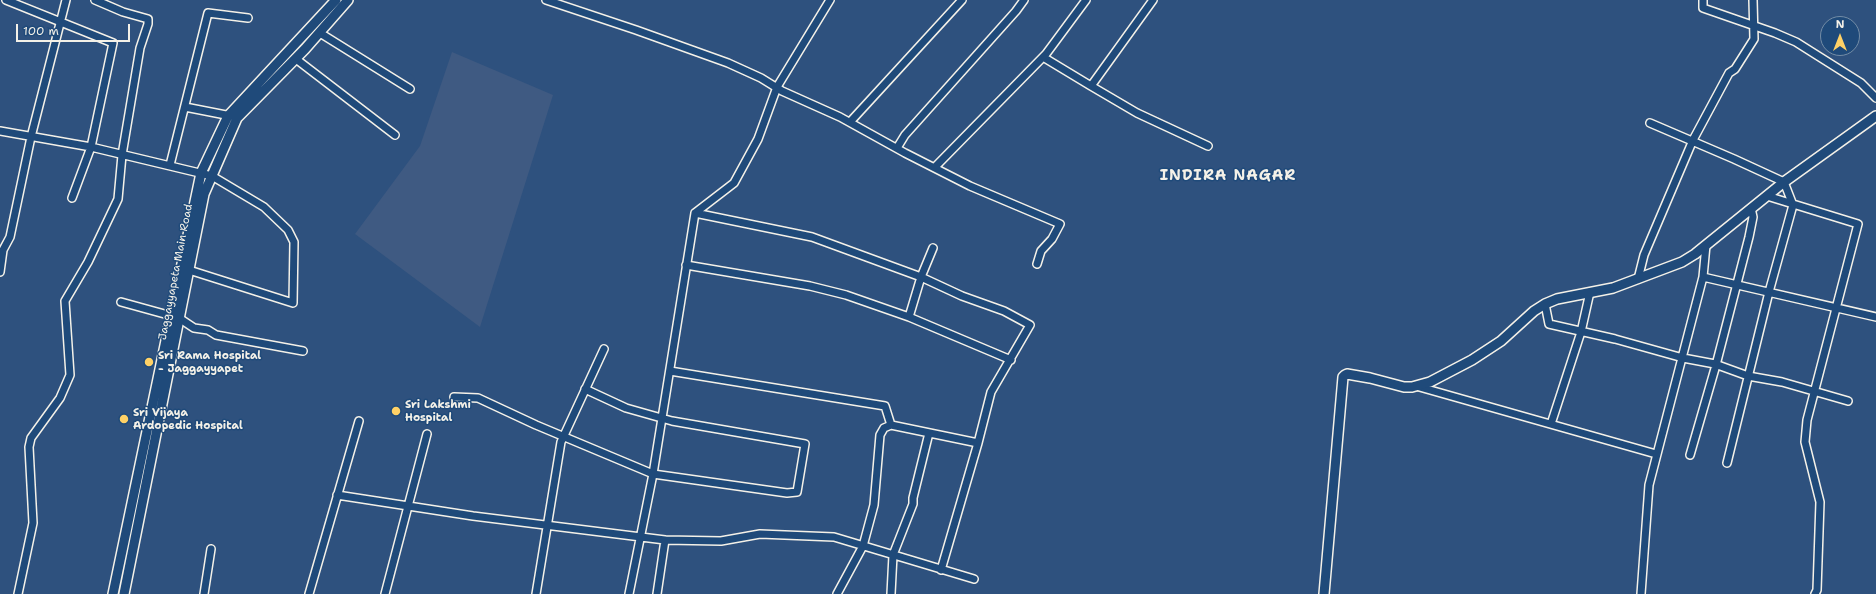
<!DOCTYPE html>
<style>
body{margin:0}
#map{position:relative;width:1876px;height:594px;overflow:hidden;background:#2e517e;font-family:"Shantell Sans",sans-serif}
canvas{display:block}
.north{position:absolute;left:1820px;top:16px;width:40px;height:40px;box-sizing:border-box;background:#1f4a7a;border:1px solid #748da6;border-radius:50%;rotate:0deg;font-size:11px;font-weight:700;line-height:16px;text-align:center;color:#f4f1e8}
.north::after{content:'';display:block;margin:auto;width:14px;height:18px;background:#ffd166;clip-path:polygon(50% 0,100% 100%,50% 72%,0 100%)}
.scale{position:absolute;left:16px;top:24px;width:114px;height:18px;box-sizing:border-box;border:2px solid #f4f1e8;border-top:0;padding-left:5px;font-size:12px;line-height:14px;white-space:nowrap;color:#f4f1e8;-webkit-text-stroke:3px #1f4a7a;paint-order:stroke}
</style>
<div id="map">
<canvas width="1876" height="594"></canvas>
<div class="north">N</div>
<div class="scale">100 m</div>
</div>
<script>
const context = document.querySelector('canvas').getContext('2d');
context.lineJoin = 'round';
function fill(path, color) { context.fillStyle = color; context.fill(path, 'evenodd'); }
const toPath = rows => new Path2D(rows.map(r => 'M' + r).join(''));
function stroke(path, color, width, dash) { context.strokeStyle = color; context.lineWidth = width; context.lineCap = dash ? 'butt' : 'round'; context.setLineDash(dash || []); context.stroke(path); }
function write(font, color, halo, rows, align = 'center') {
  context.font = font + ' "Shantell Sans",sans-serif'; context.lineWidth = 3; context.setLineDash([]); context.textBaseline = 'middle'; context.strokeStyle = halo; context.fillStyle = color; for (const [text, x, y, turn = 0] of rows) {
    context.save(); context.translate(x, y); context.rotate((+turn || 0) * Math.PI / 180); context.textAlign = isNaN(turn) ? turn : align; if (halo) context.strokeText(text, 0, 0); context.fillText(text, 0, 0); context.restore();
  }
}
fill(toPath([
 [452,52,553,95,480,327,355,234,420,146]
]), '#3f5a82');
const street = toPath([
 [6,0,113,43,91,147,72,198],
 [546,0,636,30,728,63,761,78,782,91,840,117,905,153,970,186,1060,224,1052,239,1041,251,1037,264],
 [1703,0,1703,8,1775,33,1796,42,1861,83,1876,98],
 [320,33,410,89],
 [1043,57,1091,86,1153,0],
 [296,59,395,135],
 [1091,86,1137,113,1208,146],
 [185,107,231,116],
 [850,122,962,0],
 [1650,123,1734,159,1784,182,1793,205,1769,292,1727,463],
 [0,131,91,147,212,176,264,207,288,230,294,242,293,303,189,270],
 [897,148,905,135,1016,11,1024,0],
 [170,165,208,13,248,18],
 [935,167,1046,54,1086,0],
 [1767,196,1858,224,1807,420,1805,442,1820,502,1817,590,1815,594],
 [695,213,812,237,921,277,962,296,1004,311,1030,325,991,392,978,443,941,570],
 [686,265,810,286,846,295,909,317,1011,360],
 [0,272,3,250,10,237,31,137,66,0],
 [1703,277,1876,317],
 [1638,279,1644,255,1693,140,1729,73,1735,69,1754,39,1753,0],
 [121,302,179,318,194,328,208,330,216,335,303,351],
 [1545,304,1549,324,1615,339,1683,358,1715,364,1748,376,1782,382,1848,401],
 [909,317,921,277,933,248],
 [670,371,885,406,891,425],
 [1416,386,1656,454],
 [454,397,478,398,536,425,653,474,787,493,797,492,805,444,672,421,626,408,585,389],
 [1551,424,1581,332,1590,292],
 [1690,455,1716,365,1749,237,1753,217,1751,208],
 [337,495,473,516,665,540,721,541,760,534,834,537,974,579],
 [18,594,33,523,29,447,31,438,60,398,70,375,65,301,88,262,118,199,122,155,140,48,148,24,148,19,123,12,95,0],
 [204,594,211,549],
 [309,594,359,421],
 [385,594,427,434],
 [536,594,561,442,604,349],
 [629,594,653,474,695,213,734,183,758,139,777,87,830,0],
 [657,594,665,540],
 [837,594,863,546,874,505,880,435,884,428,891,425,978,443],
 [891,594,893,555,913,504,913,498,929,433],
 [1641,594,1649,485,1703,277,1706,245]
]);
const secondary = toPath([
 [113,594,201,173,228,116,336,0],
 [124,594,204,194,237,118,305,49,348,0],
 [1324,594,1343,377,1345,375,1347,374,1370,378,1404,387,1412,387,1430,382,1472,360,1501,341,1534,311,1545,304,1557,299,1613,288,1682,262,1695,254,1784,182,1876,116]
]);
stroke(street, '#f4f1e8', 10);
stroke(secondary, '#f4f1e8', 12);
stroke(street, '#1f4a7a', 7);
stroke(secondary, '#1f4a7a', 9);
for (const [x, y, r, color] of [
 [149,362,5,"#ffd166"],
 [396,411,5,"#ffd166"],
 [124,419,5,"#ffd166"]
]) { const dot = new Path2D(); dot.arc(x, y, r, 0, 2 * Math.PI); context.fillStyle = color; context.fill(dot); stroke(dot, '#1f4a7a', 1.5); }
write('11px', '#f4f1e8', '#1f4a7a', [
 ["Jaggayyapeta Main Road",176,272,-79]
]);
write('bold 11px', '#f4f1e8', '#1f4a7a', [
 ["Sri Rama Hospital",158,356],
 ["- Jaggayyapet",158,369],
 ["Sri Lakshmi",405,405],
 ["Hospital",405,418],
 ["Sri Vijaya",133,413],
 ["Ardopedic Hospital",133,426]
], 'left');
context.letterSpacing = '1px';
write('bold 15px', '#f4f1e8', '#1f4a7a', [
 ["INDIRA NAGAR",1228,176]
]);
context.letterSpacing = '0px';
</script>
